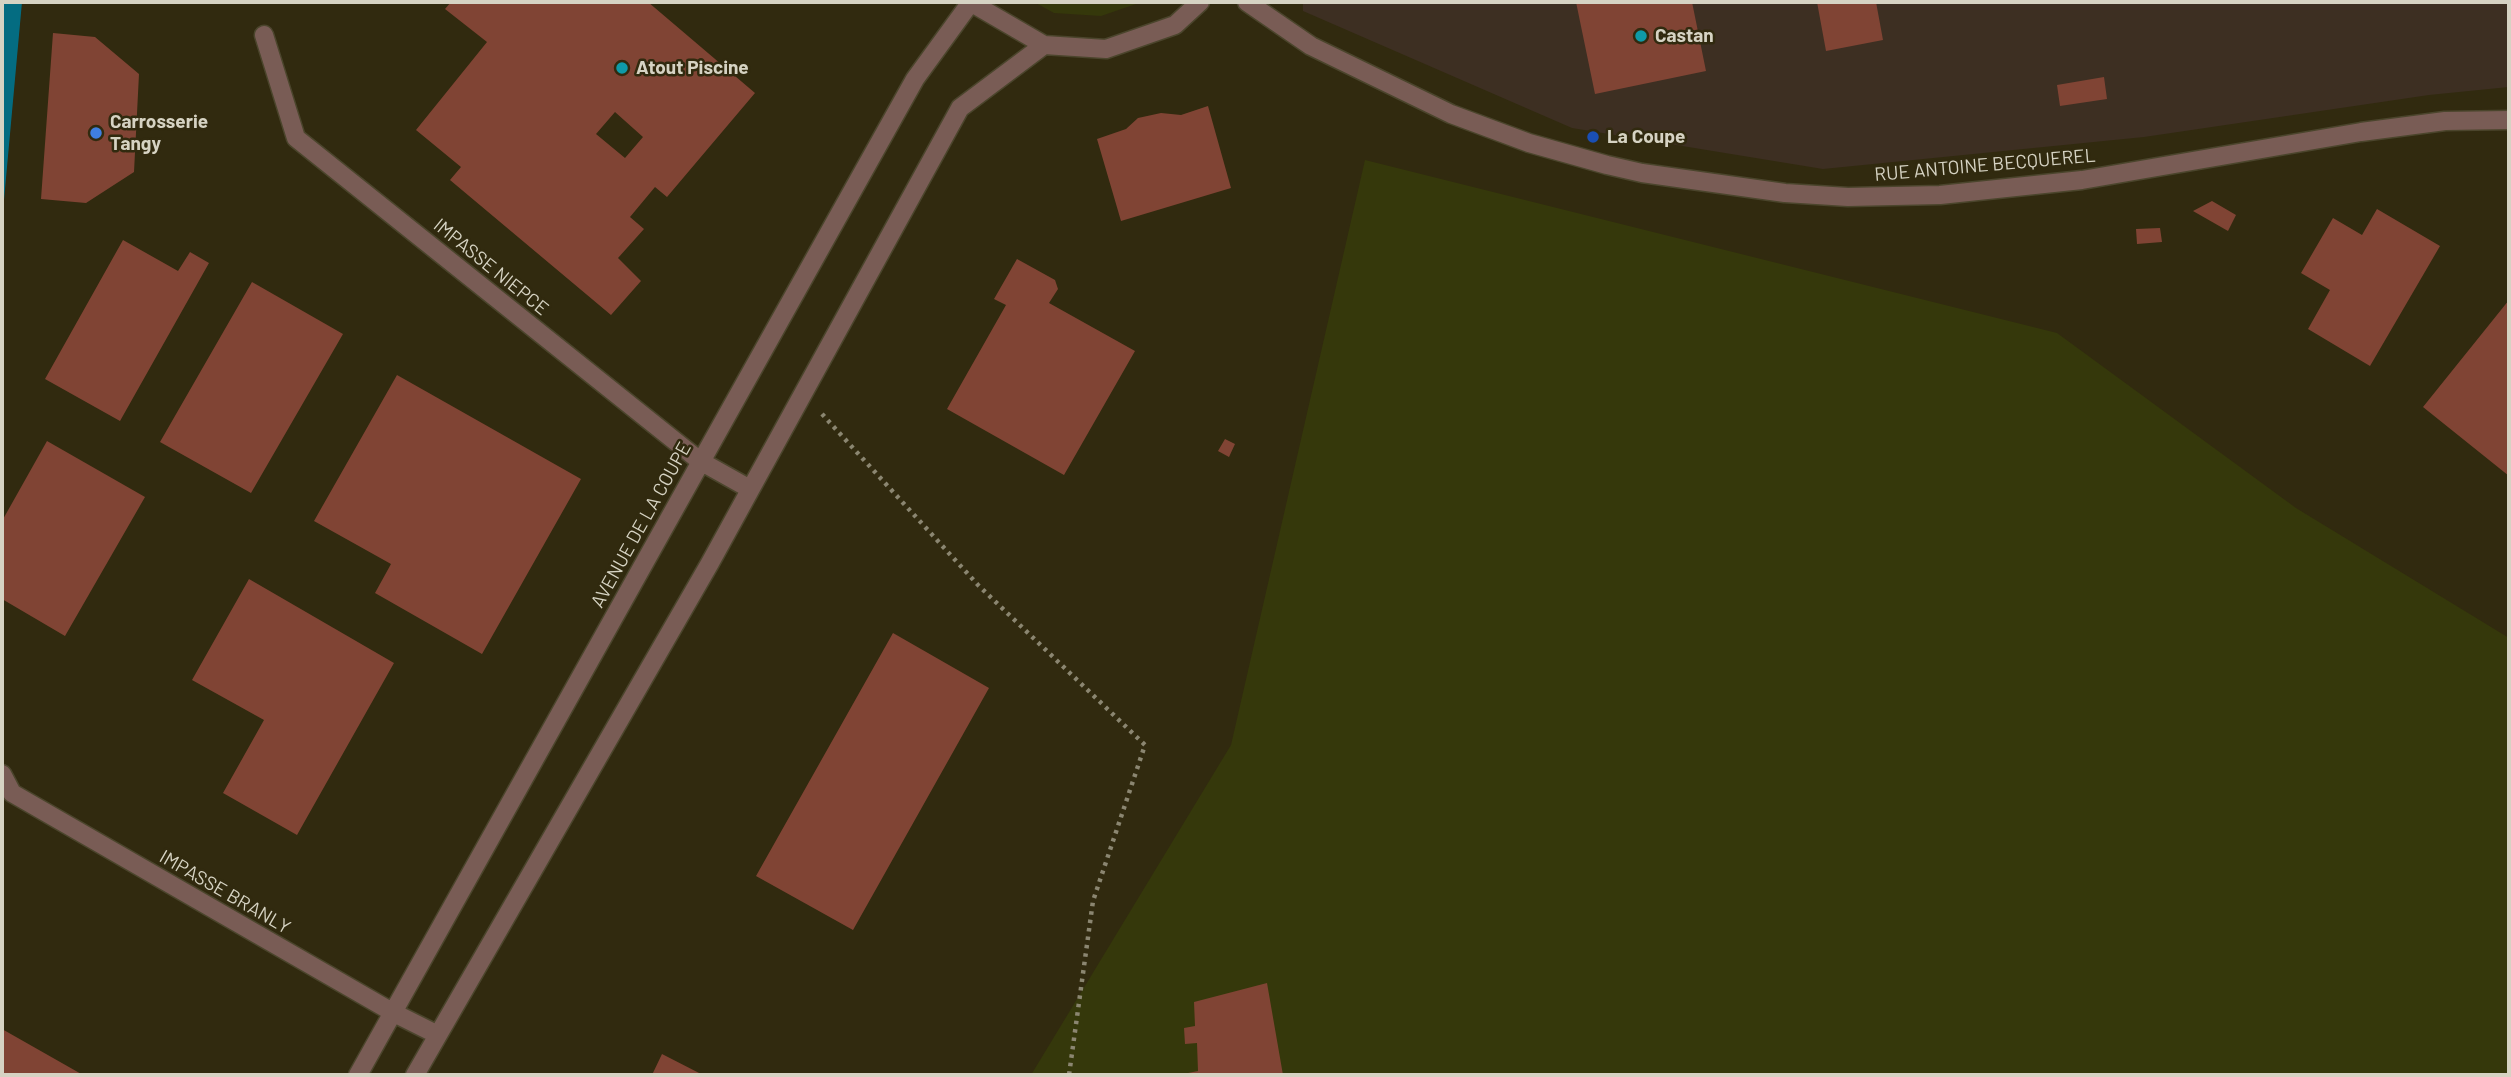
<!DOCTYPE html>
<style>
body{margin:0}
#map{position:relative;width:2511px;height:1077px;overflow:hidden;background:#312a0f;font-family:Barlow,sans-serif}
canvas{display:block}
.frame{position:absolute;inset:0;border:4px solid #d6d3c3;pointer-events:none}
</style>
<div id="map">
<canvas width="2511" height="1077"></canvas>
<div class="frame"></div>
</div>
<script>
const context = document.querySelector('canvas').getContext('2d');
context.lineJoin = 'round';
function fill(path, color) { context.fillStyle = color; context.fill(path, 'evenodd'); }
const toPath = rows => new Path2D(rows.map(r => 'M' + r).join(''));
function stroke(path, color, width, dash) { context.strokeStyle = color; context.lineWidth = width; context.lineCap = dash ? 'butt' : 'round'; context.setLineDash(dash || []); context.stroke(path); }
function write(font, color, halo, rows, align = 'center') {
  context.font = font + ' Barlow,sans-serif'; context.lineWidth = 5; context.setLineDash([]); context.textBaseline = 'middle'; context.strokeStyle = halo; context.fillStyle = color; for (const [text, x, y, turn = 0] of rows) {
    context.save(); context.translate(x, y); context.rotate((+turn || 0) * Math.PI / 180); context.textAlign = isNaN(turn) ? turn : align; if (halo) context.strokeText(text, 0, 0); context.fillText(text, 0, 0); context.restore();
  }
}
fill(toPath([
 [1303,2,2509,2,2509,87,2429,95,2144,137,1823,169,1572,128,1303,11]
]), '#3d2f22');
fill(toPath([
 [1034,2,1142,2,1101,16,1054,13],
 [1365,160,2057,333,2296,508,2509,638,2509,1075,1031,1075,1231,745]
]), '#35380b');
fill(toPath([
 [2,2,22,2,2,222]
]), '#046c81');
fill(toPath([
 [451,2,648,2,755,93,667,197,655,187,630,217,644,229,618,258,641,281,611,315,450,180,461,167,416,130,487,42,445,9],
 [615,112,643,137,625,158,596,134],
 [1576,2,1692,2,1706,71,1595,94],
 [1817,2,1876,2,1883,40,1826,51],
 [53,33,95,37,139,74,134,172,86,203,41,199],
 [2104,77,2107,99,2060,106,2057,85],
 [1208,106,1231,188,1121,221,1097,139,1126,129,1138,118,1161,113,1181,115],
 [2212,201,2236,215,2228,231,2193,211],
 [2377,209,2440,246,2370,366,2308,329,2330,290,2301,273,2333,218,2362,235],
 [2160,228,2162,242,2137,244,2136,229],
 [123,240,178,271,190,252,209,263,120,421,45,379],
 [1017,259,1055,280,1058,289,1049,303,1135,351,1064,475,947,409,1006,305,994,299],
 [252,282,343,334,251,493,160,442],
 [2509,300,2509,476,2423,407],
 [397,375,581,479,482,654,375,593,391,564,314,521],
 [1225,439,1235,444,1229,457,1218,451],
 [47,441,145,497,65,636,2,599,2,521],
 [249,579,394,663,297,835,223,793,264,720,192,680],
 [893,633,989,688,853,930,756,876],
 [1267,983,1283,1075,1178,1075,1198,1071,1197,1043,1185,1044,1184,1028,1195,1026,1194,1002],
 [2,1029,83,1075,2,1075],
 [662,1054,703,1075,652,1075]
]), '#804434');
const street = toPath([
 [970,2,1044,45,1106,49,1175,25,1200,2],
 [1247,2,1311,46,1451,114,1529,143,1607,165,1642,173,1785,193,1848,197,1940,195,2082,180,2361,132,2445,121,2509,120],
 [264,35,296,138,700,461,750,489],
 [2,774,12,793,394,1013,438,1035],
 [358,1075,915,79,971,2],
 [415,1075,710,563,960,108,1044,45]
]);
stroke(street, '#4b452c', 21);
stroke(toPath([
 [822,414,978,585,1145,745,1093,901,1069,1075]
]), '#8b8671', 4.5, [3.5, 5]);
stroke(street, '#795c55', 18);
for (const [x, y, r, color] of [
 [1641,36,7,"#0f9aa8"],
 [622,68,7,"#0f9aa8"],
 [96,133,7,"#3f7fe0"],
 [1593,137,7,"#1a4fb4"]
]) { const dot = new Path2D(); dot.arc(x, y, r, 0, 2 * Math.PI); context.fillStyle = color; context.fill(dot); stroke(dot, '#312a0f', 2.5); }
write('bold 19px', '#d6d3c3', '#312a0f', [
 ["Castan",1655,36],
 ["Atout Piscine",636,68],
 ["Carrosserie",110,122],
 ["Tangy",110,144],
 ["La Coupe",1607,137]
], 'left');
write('19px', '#d6d3c3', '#312a0f', [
 ["RUE ANTOINE BECQUEREL",1985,165,-5],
 ["IMPASSE NIEPCE",491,267,39],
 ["AVENUE DE LA COUPE",641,525,-61],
 ["IMPASSE BRANLY",225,892,30]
]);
</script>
